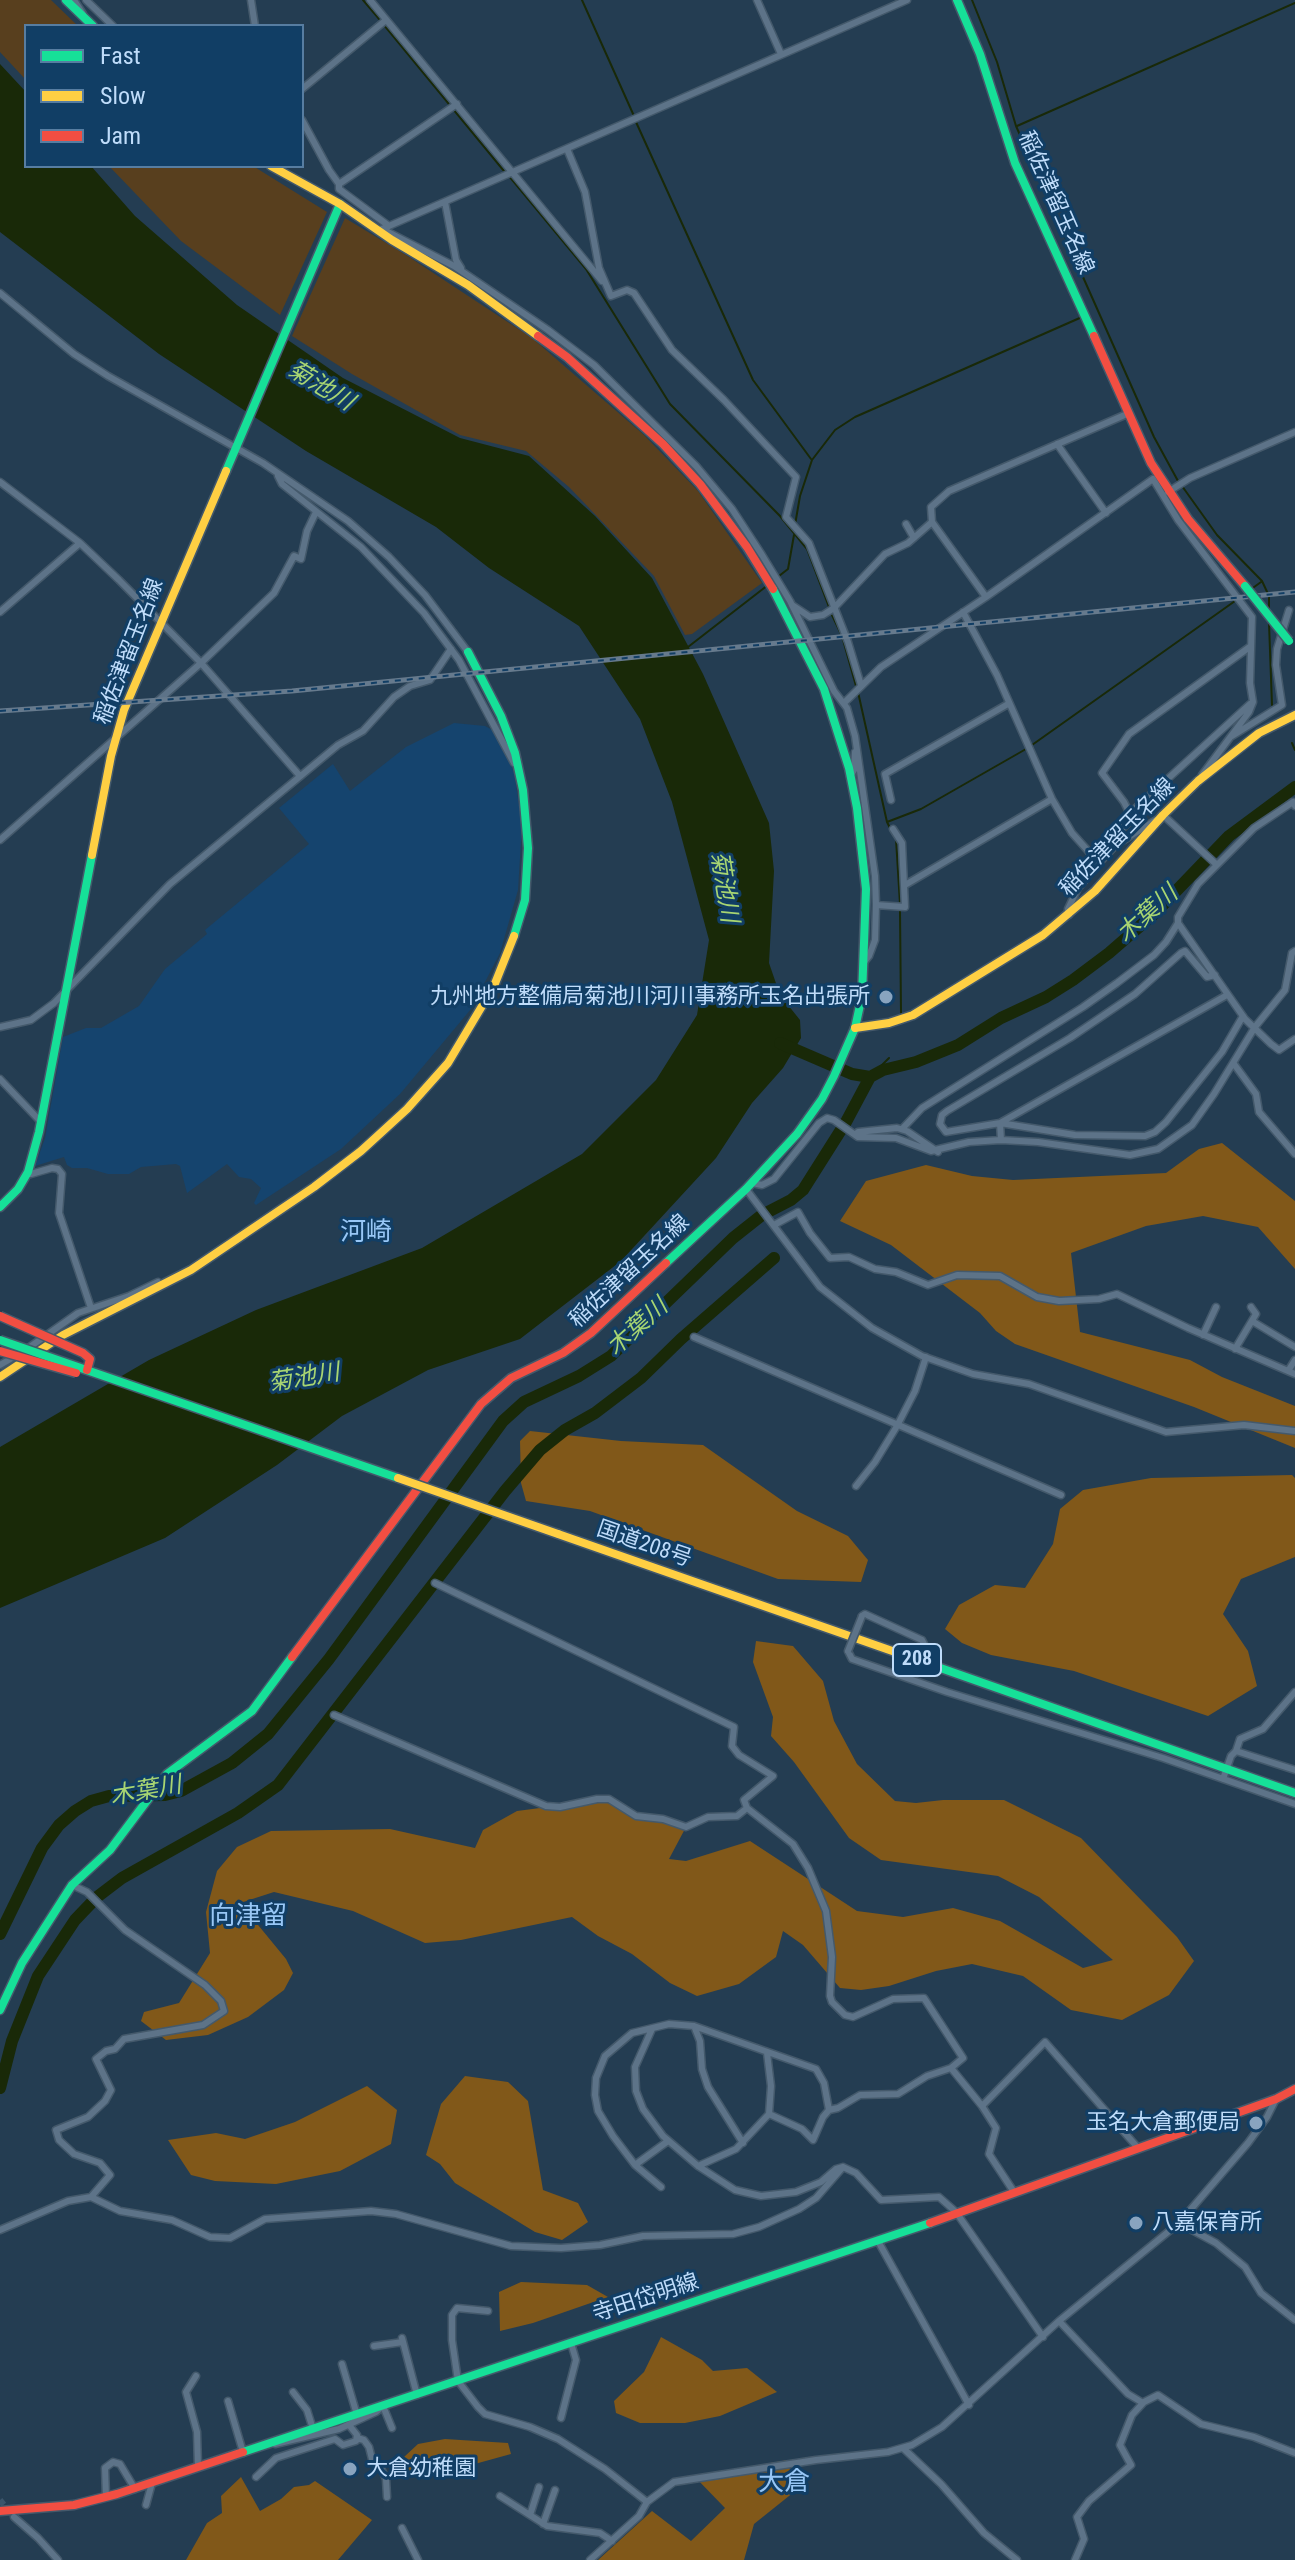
<!DOCTYPE html>
<meta charset="utf-8">
<style>
body{margin:0}
#map{position:relative;width:1295px;height:2560px;overflow:hidden;background:#243d52;font-family:"Roboto Condensed",sans-serif}
canvas{display:block}
.legend{position:absolute;left:24px;top:24px;width:280px;height:144px;box-sizing:border-box;background:#113e65;border:2px solid #577da1;margin:0;padding:10px 14px;list-style:none;font-size:24px;color:#bfdcfa}
.legend li{display:flex;align-items:center;gap:16px;height:40px}
.legend b{width:40px;border:2px solid #577da1}
</style>
<div id="map">
<canvas width="1295" height="2560"></canvas>
<ul class="legend">
<li><b style="height:10px;background:#16e098"></b>Fast</li>
<li><b style="height:10px;background:#ffcf43"></b>Slow</li>
<li><b style="height:10px;background:#f24e42"></b>Jam</li>
</ul>
</div>
<script>
const context = document.querySelector('canvas').getContext('2d');
context.lineJoin = 'round';
function fill(path, color) { context.fillStyle = color; context.fill(path, 'evenodd'); }
const toPath = rows => new Path2D(rows.map(r => 'M' + r).join(''));
function stroke(path, color, width, dash) { context.strokeStyle = color; context.lineWidth = width; context.lineCap = dash ? 'butt' : 'round'; context.setLineDash(dash || []); context.stroke(path); }
function write(font, color, halo, rows, align = 'center') {
  context.font = font + ' "Roboto Condensed","Noto Sans JP",sans-serif'; context.lineWidth = 6; context.setLineDash([]); context.textBaseline = 'middle'; context.strokeStyle = halo; context.fillStyle = color; for (const [text, x, y, turn = 0] of rows) {
    context.save(); context.translate(x, y); context.rotate((+turn || 0) * Math.PI / 180); context.textAlign = isNaN(turn) ? turn : align; if (halo) context.strokeText(text, 0, 0); context.fillText(text, 0, 0); context.restore();
  }
}
fill(toPath([
 [454,723,485,726,496,732,514,772,522,825,518,890,500,953,471,1009,400,1094,341,1149,256,1205,254,1203,261,1188,251,1179,239,1177,227,1164,187,1193,180,1166,176,1164,141,1167,129,1174,108,1174,87,1168,72,1168,67,1165,64,1157,35,1166,45,1138,63,1037,86,1028,101,1028,139,1006,165,969,207,934,205,930,309,844,279,808,333,764,350,791,406,747]
]), '#15446e');
fill(toPath([
 [0,0,51,0,78,26,26,26,26,80,0,52],
 [109,166,253,166,327,212,280,315,181,241],
 [345,218,406,255,532,338,644,435,698,491,762,583,692,634,685,635,654,576,569,487,526,451,460,435,352,374,292,336]
]), '#583f1e');
fill(toPath([
 [1222,1143,1295,1201,1295,1269,1258,1227,1203,1216,1146,1226,1071,1253,1080,1332,1190,1360,1222,1377,1295,1406,1295,1448,1194,1407,1015,1344,996,1331,980,1313,891,1245,840,1221,866,1181,926,1165,972,1176,1013,1180,1166,1173,1199,1149],
 [530,1431,621,1441,703,1445,797,1511,848,1536,868,1560,861,1582,778,1579,590,1511,526,1501,521,1483,520,1441],
 [1292,1475,1295,1478,1295,1557,1241,1579,1223,1614,1248,1651,1257,1686,1208,1716,1074,1671,991,1655,962,1643,945,1629,959,1605,995,1585,1025,1588,1053,1544,1060,1509,1083,1490,1151,1478],
 [756,1641,793,1646,823,1681,834,1721,857,1764,895,1801,916,1803,943,1800,1004,1800,1081,1838,1177,1937,1194,1961,1169,1995,1122,2020,1071,2010,1023,1976,972,1964,936,1971,889,1986,861,1990,840,1988,803,1945,783,1931,776,1957,739,1984,697,1996,670,1983,632,1954,598,1936,572,1917,461,1940,425,1943,353,1911,274,1892,240,1903,286,1959,293,1973,284,1990,248,2017,208,2035,166,2040,141,2021,144,2012,179,2003,210,1953,206,1912,217,1871,237,1847,271,1831,390,1829,475,1848,483,1830,517,1811,609,1799,636,1816,686,1827,669,1859,686,1861,750,1841,857,1911,903,1917,953,1908,1000,1921,1083,1968,1113,1960,1039,1897,998,1876,881,1860,849,1838,794,1762,771,1736,773,1717,753,1662],
 [465,2076,508,2082,528,2101,543,2190,578,2203,588,2222,562,2240,535,2232,455,2183,440,2164,426,2155,441,2104],
 [367,2086,397,2110,391,2144,340,2171,276,2184,215,2181,191,2175,168,2140,216,2133,245,2139,295,2122],
 [521,2282,587,2285,608,2297,533,2323,500,2331,499,2292],
 [661,2337,702,2360,713,2371,747,2368,777,2392,720,2416,685,2423,640,2423,616,2413,614,2401,644,2372],
 [445,2439,508,2443,511,2454,453,2470,407,2475,404,2457,418,2444],
 [788,2460,794,2492,754,2524,744,2560,598,2560,652,2511,691,2541,725,2508,694,2476],
 [241,2477,260,2511,281,2499,294,2487,309,2485,315,2481,372,2520,338,2560,186,2560,207,2523,222,2513,221,2496]
]), '#815819');
fill(toPath([
 [0,64,26,92,26,166,91,166,135,216,237,305,343,378,460,438,529,456,595,516,652,578,703,674,769,823,774,871,769,963,780,995,800,1020,801,1038,783,1068,752,1103,716,1158,621,1261,520,1339,428,1370,342,1416,277,1465,165,1538,0,1608,0,1447,149,1360,256,1310,422,1248,582,1154,656,1080,697,1015,709,940,672,802,640,719,579,626,489,568,436,527,306,451,159,354,0,232]
]), '#192908');
stroke(toPath([
 [363,0,380,20],
 [582,0,634,116],
 [972,0,997,62,1016,126,1154,437,1178,481],
 [384,25,504,171],
 [636,122,753,380,811,459],
 [1017,126,1295,3],
 [509,176,586,269,670,404,780,516,807,549,829,607],
 [1182,486,1217,535,1262,581,1269,596,1269,612],
 [795,525,800,496,812,460,835,430,855,417,1082,317],
 [779,576,788,569,794,535],
 [1250,590,1261,582],
 [831,613,842,636,856,686],
 [1269,623,1272,705],
 [688,647,768,585],
 [858,692,887,822,891,830],
 [1292,743,1295,750],
 [1032,745,1235,601],
 [887,822,921,809,1026,749],
 [896,839,900,904],
 [900,911,901,1013],
 [870,1077,889,1058]
]), '#192908', 2);
stroke(toPath([
 [780,1043,852,1074,870,1077],
 [0,1934,42,1848,59,1825,75,1811,91,1801,109,1796,165,1795,181,1791,232,1763,268,1734,329,1659,503,1421,524,1402,579,1376,611,1356,733,1238,762,1215,791,1200,803,1190,846,1122,870,1077,883,1070,916,1062,958,1045,1001,1018,1046,997,1073,980,1109,953,1155,913,1229,836,1295,787],
 [0,2088,12,2041,38,1976,75,1920,97,1897,122,1878,238,1813,278,1785,505,1491,540,1450,565,1430,595,1413,641,1378,681,1339,774,1258]
]), '#192908', 12);
stroke(toPath([
 [0,2500,14,2517]
]), '#3b556b', 6, [6, 3]);
const street = toPath([
 [74,0,83,14],
 [86,0,113,26],
 [251,0,255,26],
 [370,0,602,281],
 [757,0,781,54],
 [302,89,386,20],
 [302,120,329,170,339,184,339,189,389,226],
 [567,149,585,192,599,268,611,296,627,290,634,293,672,350,724,400,796,477,786,517,809,543,848,642,861,685],
 [339,184,457,104],
 [445,202,456,260,461,268],
 [382,229,454,266,548,330,594,365,696,466,732,509,762,555,790,601,834,691,847,708,855,736,875,876,876,905,875,940,869,956,865,961],
 [382,229,907,0],
 [0,293,74,354,108,376,263,463,348,521,389,557,425,595,468,652],
 [1057,444,1106,513],
 [278,476,282,484,361,547,424,613,459,660,514,763],
 [0,482,80,543,119,580,201,663,300,776],
 [1168,492,1190,478,1295,432],
 [906,524,914,538],
 [986,597,932,522,931,507,949,491,1127,414],
 [792,605,810,617,823,615,834,608,885,554,908,543,932,522],
 [0,612,80,543],
 [963,612,997,675,1052,799,1072,833,1099,863,1078,888,1068,909,1069,915],
 [844,703,881,667,986,597,1153,479,1178,520,1252,617,1250,683,1253,702,1249,712,1202,775],
 [1232,736,1282,705,1276,665,1277,649,1289,610],
 [850,776,854,770,855,752],
 [891,800,885,774,1008,704],
 [1295,806,1293,802,1254,828,1198,884,1178,917,1178,923,1245,1019,1271,1044,1279,1050,1295,1039],
 [1128,815,1250,704],
 [1163,815,1217,865],
 [0,840,201,663,274,593,294,556,301,559,307,531,316,512],
 [1093,855,1127,824,1128,810,1124,802,1102,773,1129,734,1251,646],
 [1099,863,1116,845,1156,820],
 [905,885,1052,799],
 [876,905,905,907,902,843,893,829],
 [1215,975,1207,977,1185,951,1181,953,1135,994,1070,1038,947,1111,942,1115,940,1124,946,1132,1000,1123,1075,1135,1145,1136,1155,1132,1166,1122,1222,1052,1243,1016],
 [0,1027,31,1020,54,1003,170,884,338,745,363,731,394,697,410,686,430,680,451,649],
 [1234,1064,1256,1094,1259,1112,1295,1154],
 [0,1079,41,1122],
 [902,1129,922,1108,1083,1007,1117,983,1154,955,1166,942,1178,923],
 [856,1135,858,1132,897,1128,907,1131,938,1152],
 [1001,1140,1000,1123,1227,995],
 [28,1172,31,1174,52,1168,58,1169,62,1174,59,1213,91,1308],
 [752,1183,762,1185,774,1179,819,1123,827,1118,834,1120,858,1137,896,1138,931,1151,969,1142,1001,1140,1038,1142,1130,1155,1158,1149,1192,1125,1214,1094,1255,1027,1285,990,1292,953,1295,951],
 [746,1189,820,1287,872,1328,922,1356,973,1374,1029,1384,1166,1432,1244,1425,1295,1431],
 [774,1225,798,1212,810,1233,830,1258,849,1257,875,1269,896,1272,928,1285,957,1275,1000,1276,1037,1297,1059,1301,1099,1299,1117,1294,1188,1328,1295,1374],
 [1252,1321,1295,1347],
 [1203,1335,1216,1307],
 [694,1337,1061,1495],
 [27,1349,78,1313,129,1296,158,1282],
 [1235,1349,1256,1314,1251,1307],
 [0,1365,14,1357],
 [1288,1371,1295,1360],
 [856,1486,875,1462,897,1426,915,1391,926,1357],
 [435,1583,734,1727,732,1746,739,1755,773,1776,744,1800,747,1808,793,1844,808,1868,826,1911,832,1957,830,1996,832,2002,845,2015,853,2017,893,1999,924,1998,963,2058,951,2068,927,2076,898,2094,860,2095,838,2108,829,2110,823,2117,813,2140,802,2129,769,2114],
 [862,1616,865,1614,922,1640,924,1644,918,1661],
 [848,1651,852,1659,947,1692,1163,1758,1295,1804],
 [334,1715,546,1806,560,1807,597,1799,609,1799,636,1816,663,1819,686,1827,708,1817,737,1816,747,1808],
 [1236,1751,1240,1739,1263,1729,1295,1692],
 [1223,1779,1231,1756,1236,1751,1295,1770],
 [72,1885,87,1892,125,1930,205,1985,221,2001,224,2011,203,2025,124,2039,115,2049,106,2051,96,2059,111,2090,105,2101,88,2117,56,2130,59,2140,74,2154,100,2163,110,2175,91,2197],
 [694,2026,700,2041,702,2069,708,2087,743,2143],
 [652,2029,635,2067,636,2091,643,2109,663,2136,698,2166,735,2190,761,2196,796,2192,821,2182,836,2169,843,2167,856,2173,881,2200,939,2197,956,2212,1043,2337],
 [951,2068,982,2106,996,2128,989,2154,1014,2192],
 [982,2106,1045,2042,1138,2148],
 [635,2165,668,2141],
 [698,2166,736,2149,769,2114,771,2086,767,2053],
 [661,2187,635,2165,613,2136,598,2111,595,2095,596,2078,605,2056,632,2033,669,2024,694,2026,816,2069,824,2083,829,2110],
 [1179,2223,1216,2243,1245,2267,1261,2293,1295,2320],
 [0,2230,68,2201,91,2197,120,2211,172,2220,210,2237,230,2238,265,2219,371,2211,396,2214,511,2246,561,2248,600,2245,643,2236,733,2234,759,2227,799,2209,816,2198,843,2167],
 [878,2241,969,2405],
 [488,2311,457,2308,452,2315,452,2340,458,2381,478,2407,485,2414,530,2427,558,2439,605,2469,647,2502],
 [1059,2321,1128,2394,1143,2403],
 [402,2338,417,2395],
 [374,2346,403,2342],
 [342,2364,357,2415],
 [196,2376,186,2392,197,2432,198,2467],
 [293,2392,307,2410,313,2429],
 [228,2401,243,2452],
 [561,2418,576,2360,571,2343],
 [357,2438,364,2440,369,2447,372,2459,381,2468,386,2479,387,2497],
 [275,2444,339,2429,376,2412,383,2406,392,2428],
 [903,2448,941,2484,984,2533,1017,2560],
 [256,2477,276,2458,335,2439,343,2445,356,2441,357,2435,349,2425],
 [500,2496,547,2526,600,2533,612,2541],
 [106,2497,105,2468,113,2462,120,2464,135,2489],
 [146,2505,152,2483],
 [530,2515,539,2487],
 [14,2517,38,2538,58,2560],
 [543,2524,555,2490],
 [402,2528,418,2560],
 [590,2560,639,2516,647,2502,674,2482,816,2460,888,2452,912,2445,942,2427,1059,2321,1179,2223,1248,2143,1267,2117,1276,2099],
 [1075,2560,1084,2539,1077,2517,1089,2501,1131,2465,1120,2445,1132,2415,1144,2402,1158,2395,1201,2424,1254,2437,1295,2453]
]);
const fast = toPath([
 [66,0,93,26],
 [957,0,980,54,1015,163,1094,336],
 [226,471,340,204],
 [468,652,501,716,515,753,523,790,528,848,525,900,514,936],
 [0,1207,18,1189,28,1172,39,1132,92,855],
 [666,1263,746,1189,797,1134,822,1099,834,1076,855,1028,862,996,866,889,857,808,849,768,824,689,773,589],
 [898,1653,1295,1793],
 [0,2010,22,1963,72,1885,110,1850,167,1774,252,1711,292,1657],
 [243,2452,930,2223]
]);
const slow = toPath([
 [271,166,340,204,392,240,468,285,538,336],
 [92,855,111,756,124,710,226,471],
 [855,1028,889,1023,913,1015,1043,935,1095,891,1163,815,1198,781,1259,733,1295,715],
 [0,1377,63,1335,191,1270,314,1187,361,1151,407,1109,448,1063,494,986,514,936],
 [558,1534,898,1653]
]);
const jam = toPath([
 [538,336,567,357,663,444,700,484,747,547,773,589],
 [1094,336,1151,463,1188,519,1245,586],
 [292,1657,481,1404,511,1378,563,1353,591,1333,666,1263],
 [930,2223,1276,2099,1295,2089],
 [0,2511,74,2505,117,2494,243,2452]
]);
stroke(street, '#44596b', 9);
stroke(fast, '#44596b', 11);
stroke(slow, '#44596b', 11);
stroke(jam, '#44596b', 11);
stroke(street, '#5d7388', 6);
stroke(fast, '#16e098', 8);
stroke(slow, '#ffcf43', 8);
stroke(jam, '#f24e42', 8);
const rail = toPath([
 [0,711,292,691,1295,592]
]);
stroke(rail, '#667a8d', 5);
stroke(rail, '#113e65', 2, [6]);
const streetBridge = toPath([
 [848,1651,862,1616]
]);
const fastBridge = toPath([
 [1245,586,1289,641],
 [0,1340,398,1478]
]);
const slowBridge = toPath([
 [398,1478,558,1534]
]);
const jamBridge = toPath([
 [0,1316,83,1353,90,1359,87,1370],
 [0,1351,76,1373]
]);
stroke(streetBridge, '#44596b', 9, []);
stroke(fastBridge, '#44596b', 11, []);
stroke(slowBridge, '#44596b', 11, []);
stroke(jamBridge, '#44596b', 11, []);
stroke(streetBridge, '#5d7388', 6);
stroke(fastBridge, '#16e098', 8);
stroke(slowBridge, '#ffcf43', 8);
stroke(jamBridge, '#f24e42', 8);
for (const [x, y, r, color] of [
 [886,997,8,"#89a4bf"],
 [1256,2123,8,"#89a4bf"],
 [1136,2223,8,"#89a4bf"],
 [350,2469,8,"#89a4bf"]
]) { const dot = new Path2D(); dot.arc(x, y, r, 0, 2 * Math.PI); context.fillStyle = color; context.fill(dot); stroke(dot, '#113e65', 3); }
for (const [x, y, w] of [
 [917,1660,48]
]) { const box = new Path2D(); box.roundRect(x - w / 2, y - 16, w, 32, 6); context.fillStyle = '#113e65'; context.fill(box); stroke(box, '#bfdcfa', 2); }
write('bold 20px', '#bfdcfa', null, [
 ["208",917,1660]
]);
write('22px', '#bfdcfa', '#113e65', [
 ["稲佐津留玉名線",1055,203,66],
 ["稲佐津留玉名線",130,652,-69],
 ["稲佐津留玉名線",1118,838,-46],
 ["稲佐津留玉名線",630,1272,-43],
 ["国道208号",644,1545,19],
 ["寺田岱明線",646,2299,-18]
]);
write('22px', '#bfdcfa', '#113e65', [
 ["九州地方整備局菊池川河川事務所玉名出張所",870,997],
 ["玉名大倉郵便局",1240,2123],
 ["八嘉保育所",1152,2223,"left"],
 ["大倉幼稚園",366,2469,"left"]
], 'right');
write('italic 24px', '#a8d572', '#113e65', [
 ["菊池川",320,387,31],
 ["菊池川",723,887,81],
 ["木葉川",1148,915,-42],
 ["木葉川",638,1328,-42],
 ["菊池川",304,1379,-9],
 ["木葉川",146,1792,-10]
]);
write('26px', '#98c7f6', '#113e65', [
 ["河崎",366,1233],
 ["向津留",248,1917],
 ["大倉",784,2483]
]);
</script>
